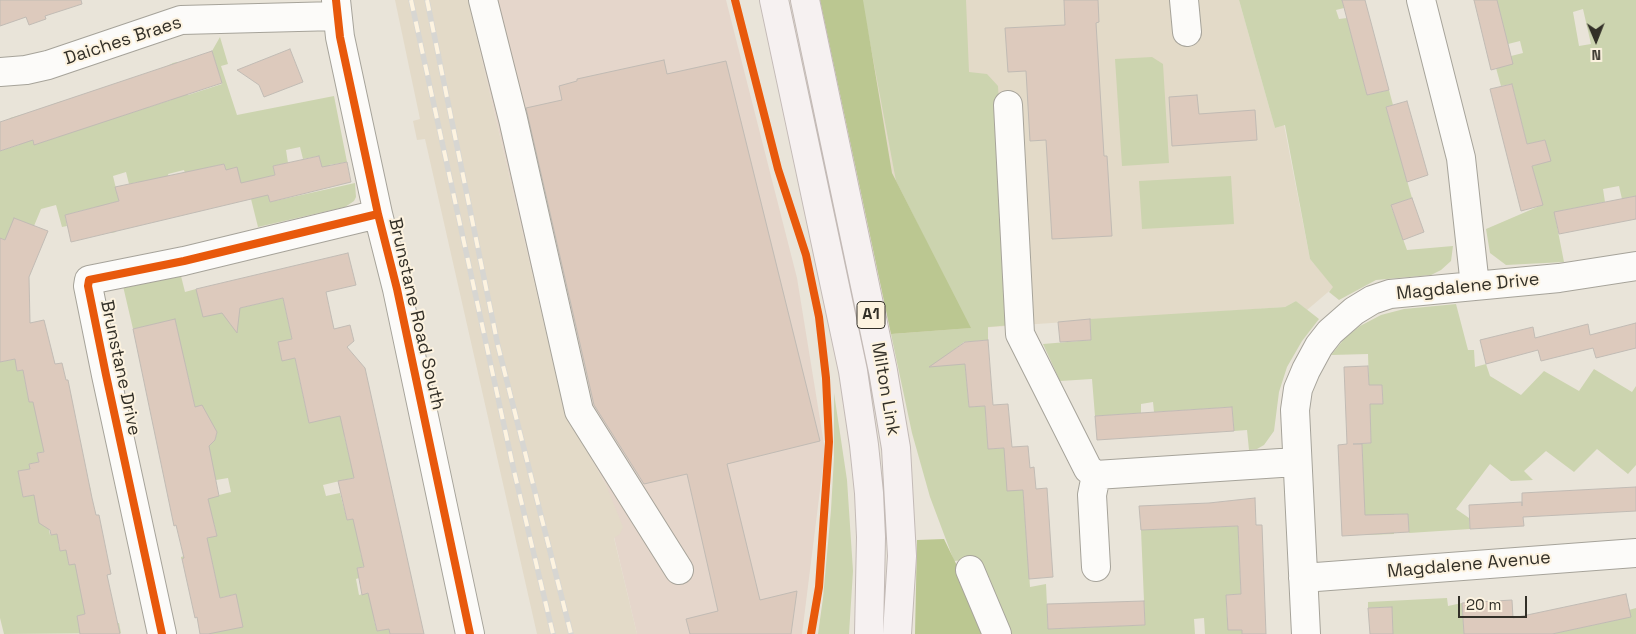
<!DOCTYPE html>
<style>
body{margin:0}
#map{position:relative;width:1636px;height:634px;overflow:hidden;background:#e9e4d9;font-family:"Space Grotesk",sans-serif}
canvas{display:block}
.north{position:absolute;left:1571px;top:15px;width:50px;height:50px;-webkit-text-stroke:4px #fdf3e0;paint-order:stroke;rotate:179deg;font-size:14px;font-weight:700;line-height:20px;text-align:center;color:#322f27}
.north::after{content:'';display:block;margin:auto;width:18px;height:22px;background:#322f27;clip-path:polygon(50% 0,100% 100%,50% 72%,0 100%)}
.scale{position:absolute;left:1458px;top:596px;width:69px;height:22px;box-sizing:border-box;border:2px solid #322f27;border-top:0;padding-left:6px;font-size:15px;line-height:18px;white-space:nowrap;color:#322f27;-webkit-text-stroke:4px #fdf3e0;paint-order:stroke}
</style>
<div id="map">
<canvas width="1636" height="634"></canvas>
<div class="north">N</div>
<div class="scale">20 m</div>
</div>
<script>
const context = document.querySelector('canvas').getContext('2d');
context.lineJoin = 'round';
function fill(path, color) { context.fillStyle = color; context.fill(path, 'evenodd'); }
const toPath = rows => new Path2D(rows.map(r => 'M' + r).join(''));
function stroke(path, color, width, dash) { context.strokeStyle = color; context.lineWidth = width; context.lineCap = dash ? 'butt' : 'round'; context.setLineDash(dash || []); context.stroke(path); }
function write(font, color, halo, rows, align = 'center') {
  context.font = font + ' "Space Grotesk",sans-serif'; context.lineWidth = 4; context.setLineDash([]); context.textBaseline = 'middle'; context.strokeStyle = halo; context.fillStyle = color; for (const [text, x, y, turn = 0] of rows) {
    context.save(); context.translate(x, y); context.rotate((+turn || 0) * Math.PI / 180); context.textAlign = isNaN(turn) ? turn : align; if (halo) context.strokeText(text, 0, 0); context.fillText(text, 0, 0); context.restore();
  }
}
fill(toPath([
 [468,0,726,0,797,278,825,450,802,634,637,634,614,537,606,485,564,409]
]), '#e5d6cb');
fill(toPath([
 [395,0,468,0,564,409,606,485,623,527,620,534,614,538,637,634,537,634,425,139,417,140,413,121,420,119],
 [822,0,1239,0,1275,128,1284,125,1310,259,1334,287,1307,310,1296,301,1285,307,891,334]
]), '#e3dac8');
fill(toPath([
 [862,0,966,0,969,72,987,74,998,86,1012,325,988,327,988,340,964,342,951,352,952,364,965,363,969,407,985,406,988,449,1004,448,1023,490,1030,587,1046,584,1048,629,1145,625,1141,530,1238,526,1241,594,1226,595,1227,617,1242,630,1242,634,1205,634,1204,618,1194,619,1195,634,1005,634,990,600,990,579,978,559,954,561,930,497,912,433,891,334,970,328,896,181],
 [1239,0,1342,0,1344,8,1336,10,1339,19,1347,18,1367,95,1389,90,1393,105,1386,107,1412,198,1391,206,1407,250,1453,246,1451,261,1441,270,1431,275,1376,280,1339,300,1329,292,1333,287,1310,259,1285,125,1275,128],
 [1496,0,1636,0,1636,196,1622,199,1619,186,1603,189,1605,202,1564,210,1555,216,1564,262,1506,265,1490,253,1486,229,1542,205,1532,166,1550,160,1545,140,1527,144,1512,84,1501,86,1496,68,1511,56,1523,53,1520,41,1508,44],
 [1583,9,1591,44,1579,46,1573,12],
 [220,37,228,64,221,66,237,115,334,96,347,162,329,165,332,185,326,186,319,156,303,159,300,147,286,150,288,163,273,166,275,175,264,178,270,202,355,183,356,197,354,201,345,207,258,227,251,199,226,170,224,164,194,171,187,180,184,170,168,174,170,184,141,196,138,182,129,184,126,172,113,176,119,201,109,204,116,232,111,233,96,207,65,215,67,226,62,227,56,205,41,209,34,226,5,240,0,238,0,151,19,145,10,118,24,114,34,144,58,137,48,106,62,101,121,116,143,109,139,77,149,107,171,100,161,69,173,63,177,62,188,95,222,84,212,51],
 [1152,57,1163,64,1169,163,1122,166,1115,59],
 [1231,176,1234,224,1142,229,1139,181],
 [180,272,185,292,196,289,226,312,231,325,236,309,283,298,292,339,278,343,282,360,295,358,309,423,348,410,378,427,344,435,350,459,371,455,369,474,323,485,326,496,340,493,347,520,394,510,360,551,363,562,403,553,404,558,357,568,359,578,356,579,359,595,385,589,374,620,377,631,389,629,390,634,208,634,236,594,193,604,217,585,210,553,181,559,181,557,206,549,204,539,217,535,214,524,183,504,231,492,228,478,216,480,161,464,215,440,217,432,195,407,185,364,171,335,178,333,175,320,133,329,123,286],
 [1296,301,1319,319,1302,341,1287,367,1279,392,1274,431,1264,445,1257,449,1249,450,1247,430,1234,431,1232,407,1154,412,1153,402,1141,404,1141,413,1095,416,1092,379,1060,381,1043,344,1091,340,1090,319,1285,307],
 [1456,304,1468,350,1474,350,1475,367,1486,364,1490,376,1521,395,1544,371,1579,391,1594,369,1632,392,1636,386,1636,465,1628,474,1597,449,1574,472,1546,451,1524,471,1533,480,1511,481,1490,464,1456,509,1469,518,1470,529,1409,533,1408,514,1394,514,1394,534,1365,535,1362,444,1371,443,1370,404,1383,404,1382,385,1369,385,1368,354,1331,355,1345,338,1360,326,1381,315,1404,309],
 [34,355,16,363,17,371,23,370,29,402,71,394,77,445,37,453,39,462,29,464,30,469,18,471,23,497,89,484,91,490,86,490,48,524,50,535,72,531,58,542,60,551,75,548,76,552,67,554,69,564,78,563,82,581,107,575,108,579,89,584,85,614,77,616,79,628,119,623,121,633,4,634,0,618,0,362],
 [834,393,847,480,853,571,849,634,818,634,823,598,831,510,834,457],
 [1447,598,1448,606,1462,603,1464,634,1393,634,1391,607,1368,608,1368,602],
 [1636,608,1636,634,1552,634,1630,617,1629,610]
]), '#ccd4af');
fill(toPath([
 [820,0,863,0,892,173,971,328,891,334],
 [944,539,979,611,989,634,915,634,917,540]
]), '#bbc791');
const building = toPath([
 [0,0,81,0,82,4,45,16,46,19,29,25,26,17,0,26,0,0],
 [1064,0,1098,0,1099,22,1096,23,1104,156,1107,156,1112,236,1052,239,1046,140,1030,141,1026,71,1008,72,1005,28,1065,25,1064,0],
 [1342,0,1365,0,1389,90,1367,95,1342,0],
 [1474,0,1497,0,1513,64,1491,70,1474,0],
 [290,49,303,82,264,97,259,85,237,70,290,49],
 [212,51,222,83,34,145,33,140,0,151,0,122,212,51],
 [664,60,667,74,726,61,820,441,727,464,760,600,797,591,791,634,690,634,686,619,718,611,687,474,644,484,594,405,526,108,562,100,559,86,577,81,577,79,664,60],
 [1512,84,1527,144,1545,140,1551,161,1532,166,1543,205,1521,211,1490,89,1512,84],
 [1197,95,1199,114,1255,110,1257,140,1172,146,1169,97,1197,95],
 [1407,101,1428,175,1407,182,1386,107,1407,101],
 [319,156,322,167,347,162,351,182,270,202,268,195,71,242,65,215,119,201,115,187,224,164,226,170,237,167,241,183,275,175,273,166,319,156],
 [1636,196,1636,219,1559,234,1554,212,1636,196],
 [1412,198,1424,232,1403,240,1391,205,1412,198],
 [14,218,48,231,29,277,30,323,44,320,55,364,62,363,66,380,68,380,92,498,96,515,99,515,111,574,107,575,120,634,80,634,77,616,85,614,75,564,69,565,66,550,60,551,57,534,51,535,50,530,39,523,34,495,23,497,18,471,30,469,29,464,39,462,37,453,44,452,33,402,29,402,23,370,17,371,15,359,0,362,0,238,5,240,14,218],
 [348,253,356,285,326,292,334,329,350,325,354,341,347,347,365,368,424,634,390,634,389,629,377,631,368,593,362,595,357,568,364,567,353,519,347,520,338,481,354,478,340,416,309,423,295,358,282,361,278,342,292,339,283,298,240,308,237,333,222,313,203,317,196,289,348,253],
 [175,319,195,407,202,405,217,432,215,440,209,446,219,496,208,499,217,536,207,538,220,598,236,594,243,627,208,634,200,634,197,617,195,618,182,559,184,558,176,525,174,526,133,329,175,319],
 [1090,319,1091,340,1060,342,1058,322,1090,319],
 [1636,323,1636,348,1596,358,1593,348,1541,361,1538,350,1486,364,1480,340,1533,327,1535,338,1588,324,1590,335,1636,323],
 [988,340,993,405,1008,404,1012,447,1028,446,1030,468,1034,467,1036,489,1047,488,1053,577,1029,579,1023,490,1007,491,1004,448,988,449,985,406,969,407,965,364,929,367,965,342,988,340],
 [1368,366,1369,385,1382,385,1383,404,1370,404,1371,443,1353,444,1362,444,1365,515,1408,514,1409,532,1342,536,1338,445,1347,444,1344,367,1368,366],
 [1232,407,1234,431,1097,440,1095,416,1232,407],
 [1636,487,1636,511,1523,517,1524,526,1470,529,1469,505,1522,502,1522,506,1522,493,1636,487],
 [1255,498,1256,525,1262,525,1266,634,1242,634,1242,630,1228,630,1226,595,1241,594,1238,526,1141,530,1139,506,1209,503,1255,498],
 [1626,594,1631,617,1552,634,1464,634,1462,603,1512,600,1513,618,1626,594],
 [1144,601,1145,625,1048,629,1047,604,1144,601],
 [1392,607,1393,634,1370,634,1368,608,1392,607]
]);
fill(building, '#ddcabd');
stroke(building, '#c1bbb4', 1);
const minor = toPath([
 [336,0,340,37,378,214,397,289,470,634],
 [483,0,513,119,579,411,679,570],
 [1184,0,1187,32],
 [1421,0,1461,158,1475,286],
 [0,72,26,70,48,65,181,20,337,16],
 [1008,105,1020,334,1088,469,1096,475,1092,495,1096,567],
 [1096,475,1296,462],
 [970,570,997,634],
 [1303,578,1636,553],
 [162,634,106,375,88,286,89,280,184,261,378,214],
 [1306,634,1295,410,1298,389,1306,370,1319,346,1330,332,1354,311,1372,300,1390,294,1559,278,1636,266]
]);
const major = toPath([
 [774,0,853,371,864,445,869,493,871,537,869,634],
 [805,0,883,371,896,448,902,556,897,634]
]);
stroke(minor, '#a6a39a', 30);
stroke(major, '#c3bab6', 30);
stroke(minor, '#fcfbf9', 28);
stroke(major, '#f6f1f1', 28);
const rail = toPath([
 [411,0,514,471,553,634],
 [427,0,498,346,571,634]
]);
stroke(rail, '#d7d6d2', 5.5);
stroke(rail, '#fdf3e0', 4, [11]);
stroke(toPath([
 [336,0,340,37,378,214,397,289,470,634],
 [735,0,778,169,806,255,819,317,826,378,829,442,819,587,811,634],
 [162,634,106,375,88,286,89,280,184,261,378,214]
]), '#e8590c', 8);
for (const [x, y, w] of [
 [871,315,28]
]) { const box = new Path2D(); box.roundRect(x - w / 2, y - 13.5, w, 27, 4); context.fillStyle = '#fdf3e0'; context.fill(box); stroke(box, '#322f27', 1); }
write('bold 16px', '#322f27', null, [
 ["A1",871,315]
]);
write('18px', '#322f27', '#fdf3e0', [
 ["Daiches Braes",123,41,-18],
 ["Magdalene Drive",1468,287,-6],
 ["Brunstane Road South",416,314,77],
 ["Brunstane Drive",120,368,78],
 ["Milton Link",885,389,80],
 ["Magdalene Avenue",1469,565,-5]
]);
</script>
